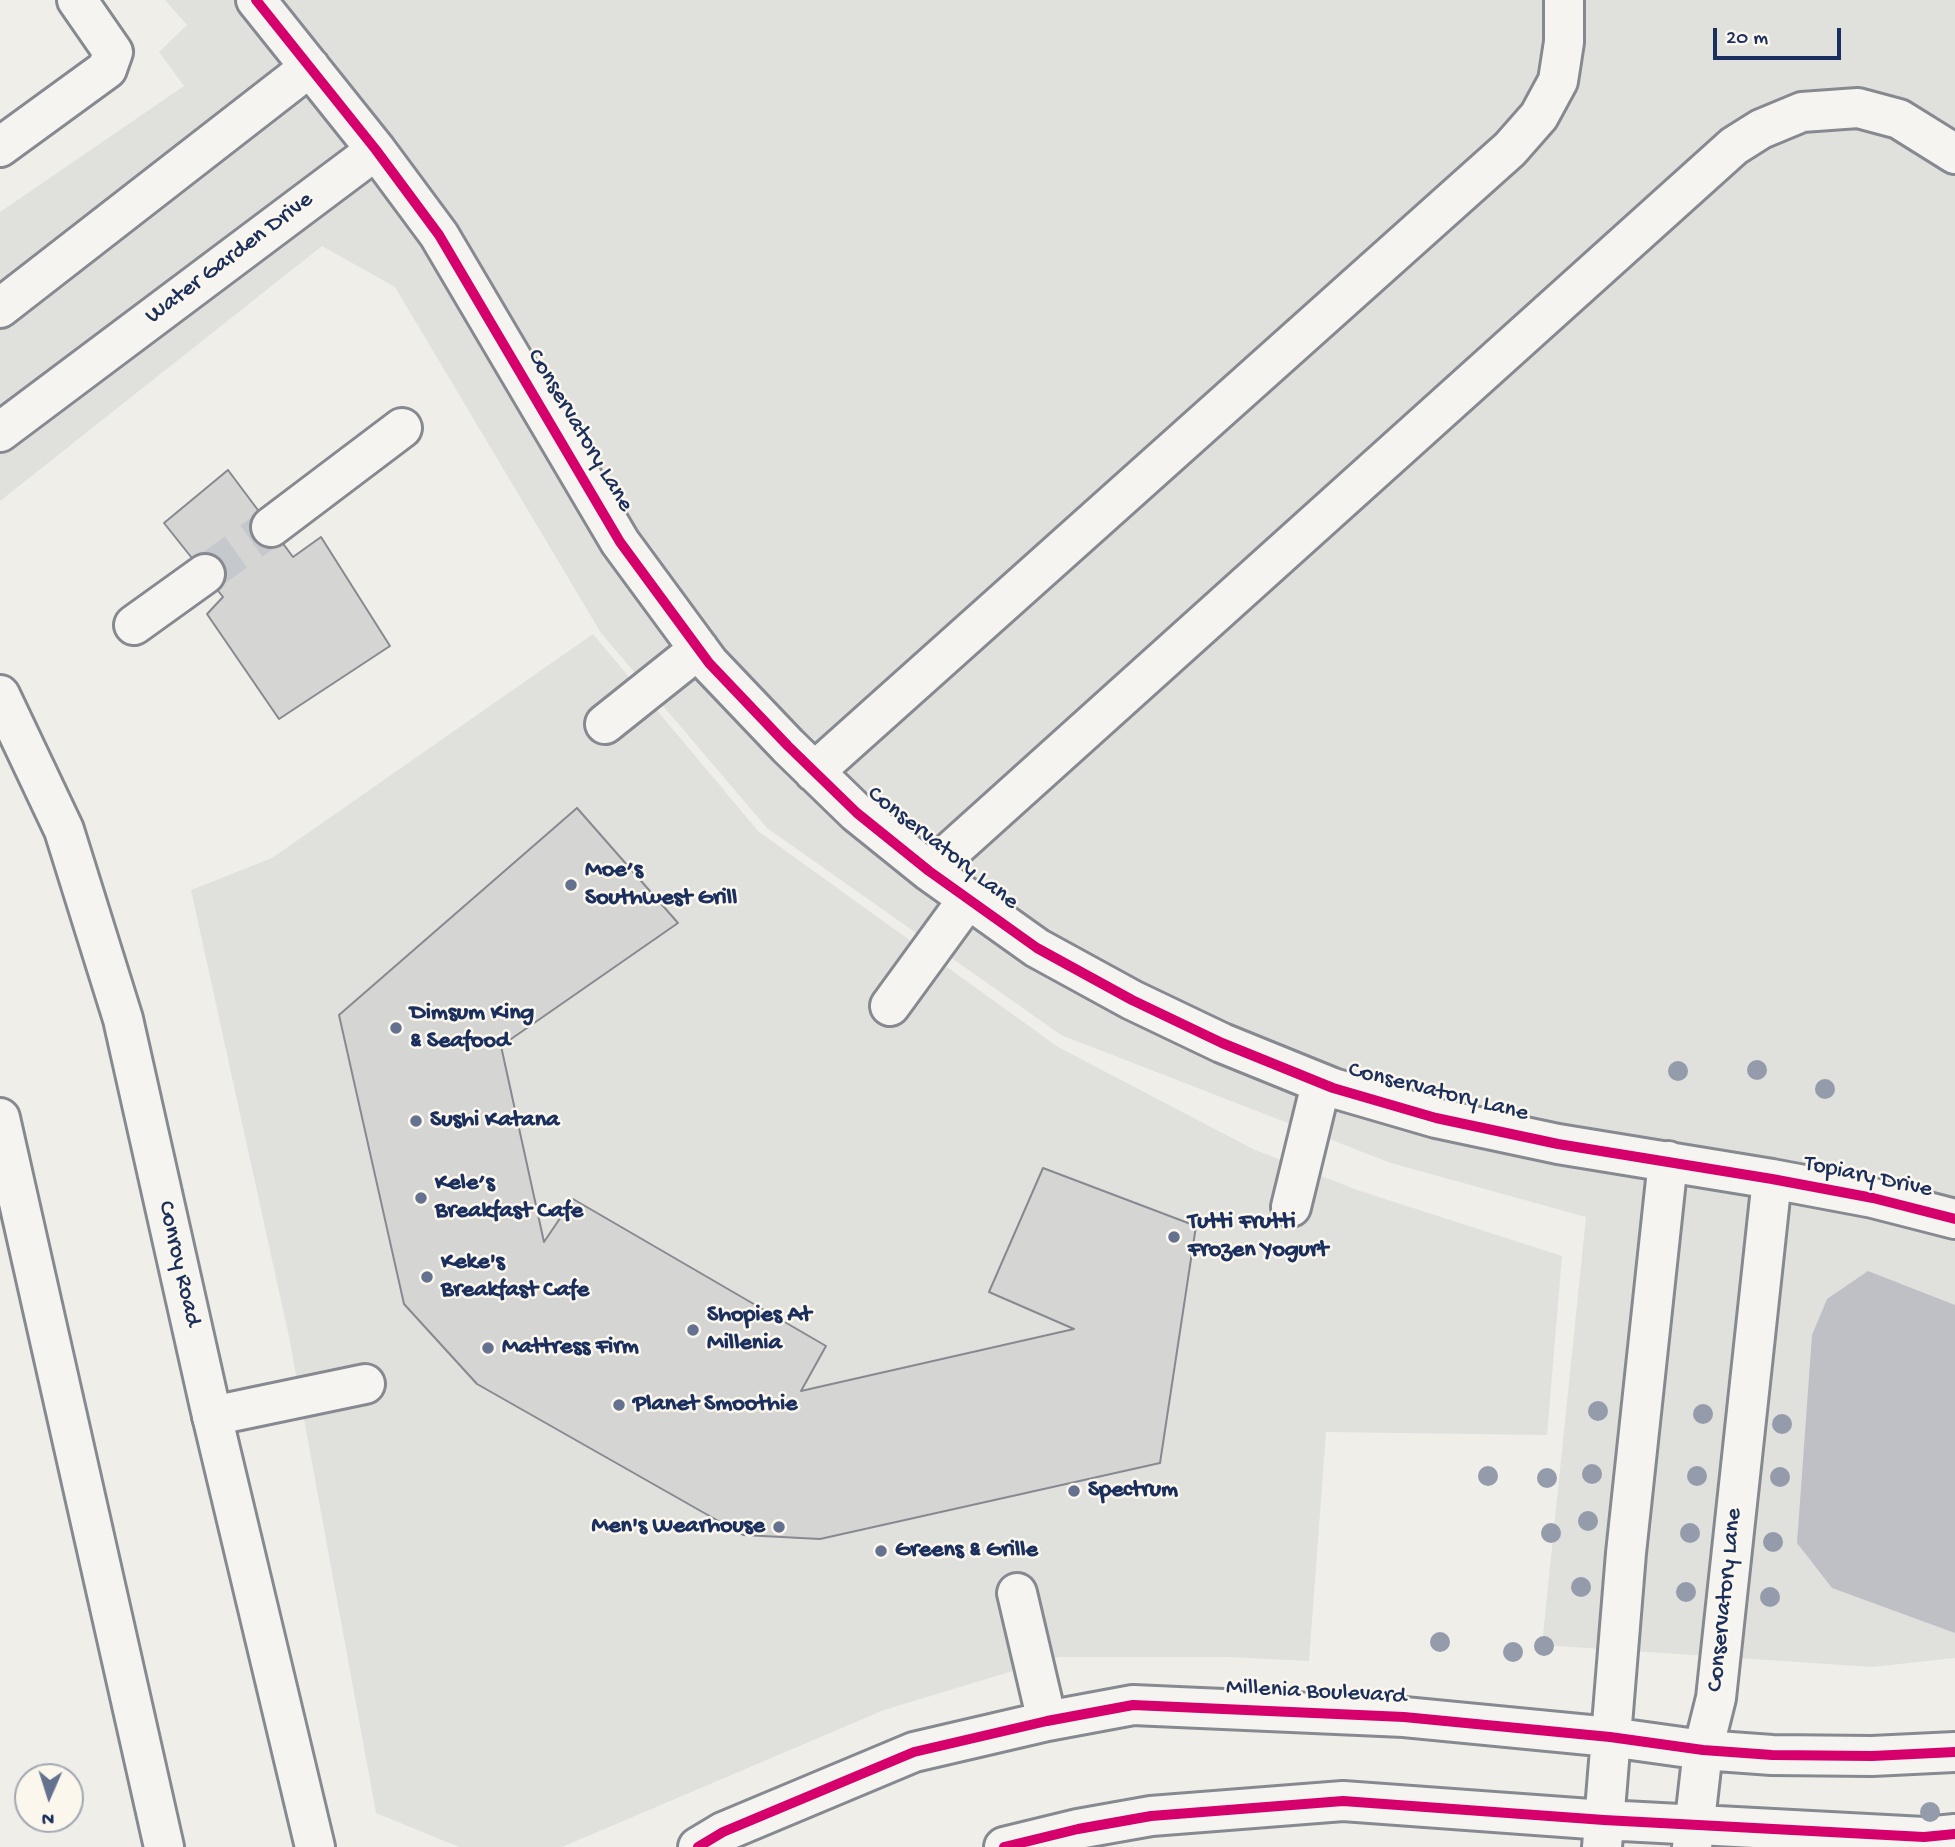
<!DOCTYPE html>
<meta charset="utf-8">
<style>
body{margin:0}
#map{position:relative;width:1955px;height:1847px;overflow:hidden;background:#efeee9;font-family:"Gochi Hand",sans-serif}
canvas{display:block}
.north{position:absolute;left:14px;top:1763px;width:70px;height:70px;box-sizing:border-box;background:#fbf7ec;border:2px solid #a1a7b3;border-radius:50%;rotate:183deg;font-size:19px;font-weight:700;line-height:28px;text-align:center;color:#1b2f5e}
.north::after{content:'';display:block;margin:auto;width:24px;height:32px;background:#65728f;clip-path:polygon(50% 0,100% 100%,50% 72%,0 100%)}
.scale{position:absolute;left:1713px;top:28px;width:128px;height:32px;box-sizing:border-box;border:4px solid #1b2f5e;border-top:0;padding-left:9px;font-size:21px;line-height:24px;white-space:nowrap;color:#1b2f5e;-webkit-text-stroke:5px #fbf7ec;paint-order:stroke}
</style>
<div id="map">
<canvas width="1955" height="1847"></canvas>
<div class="north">N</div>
<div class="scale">20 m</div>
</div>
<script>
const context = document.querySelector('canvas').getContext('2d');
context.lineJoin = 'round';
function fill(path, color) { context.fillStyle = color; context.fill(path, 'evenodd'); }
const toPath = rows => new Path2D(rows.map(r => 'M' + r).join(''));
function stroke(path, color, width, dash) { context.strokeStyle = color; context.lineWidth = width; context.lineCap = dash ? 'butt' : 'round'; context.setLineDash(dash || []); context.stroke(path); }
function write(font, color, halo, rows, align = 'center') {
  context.font = font + ' "Gochi Hand",sans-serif'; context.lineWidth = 5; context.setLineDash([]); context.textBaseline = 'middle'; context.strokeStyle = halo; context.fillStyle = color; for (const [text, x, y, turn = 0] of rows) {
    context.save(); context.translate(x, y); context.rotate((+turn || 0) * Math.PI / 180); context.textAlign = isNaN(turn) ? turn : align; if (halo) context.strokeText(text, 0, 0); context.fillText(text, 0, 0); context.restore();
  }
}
fill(toPath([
 [165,0,1955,0,1955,1658,1872,1667,1542,1645,1586,1217,1391,1163,1061,1035,767,828,601,633,395,287,322,246,0,501,0,212,184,86,159,52,187,25],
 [593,634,758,831,1058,1047,1253,1149,1357,1190,1562,1256,1547,1435,1326,1432,1309,1661,1229,1657,1059,1657,884,1710,562,1847,459,1847,376,1813,289,1337,191,890,272,858]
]), '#e0e0dd');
fill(toPath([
 [1868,1271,1955,1305,1955,1633,1832,1588,1797,1543,1812,1335,1827,1299]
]), '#bec0c6');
const building = toPath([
 [228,470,293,557,321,537,390,646,279,719,207,614,223,597,164,523,228,470],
 [577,808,678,923,501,1046,544,1242,573,1199,826,1346,801,1391,1074,1329,989,1292,1043,1168,1196,1226,1160,1463,820,1539,743,1535,477,1384,404,1304,339,1015,577,808]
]);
fill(building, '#d5d5d4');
stroke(building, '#868a90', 2);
stroke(toPath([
 [205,574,271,527]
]), '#c5c8cd', 38, [38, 19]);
const minor = toPath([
 [256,0,376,150,439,235,620,542,709,663,788,746,857,813,929,871,1037,948,1132,1000,1222,1043,1333,1088,1436,1118,1558,1144,1772,1179,1873,1198,1955,1219],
 [0,147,107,69,113,52,77,0],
 [0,308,310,67],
 [0,432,376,150],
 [271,527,402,428],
 [134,625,205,574],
 [605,724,699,649],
 [814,772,1510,149,1539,116,1558,81,1564,42,1564,0],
 [929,871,1734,146,1761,129,1802,112,1858,108,1899,119,1955,154],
 [890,1006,968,899],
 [1291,1207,1321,1084],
 [212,1416,365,1384],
 [1017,1593,1047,1721],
 [698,1847,723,1832,914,1752,1047,1721,1133,1705,1404,1717,1610,1737,1703,1750,1772,1755,1872,1756,1955,1752],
 [1004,1847,1078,1829,1151,1816,1343,1801,1604,1820,1924,1837,1955,1834],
 [1602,1847,1626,1553,1668,1161],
 [1692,1847,1703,1750,1716,1698,1772,1179]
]);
const major = toPath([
 [0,695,64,830,123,1019,210,1407,315,1847],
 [0,1118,164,1847]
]);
stroke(minor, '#868a90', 44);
stroke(major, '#868a90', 44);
stroke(minor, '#f5f4f0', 38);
stroke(major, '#f5f4f0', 38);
stroke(toPath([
 [256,0,376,150,439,235,620,542,709,663,788,746,857,813,929,871,1037,948,1132,1000,1222,1043,1333,1088,1436,1118,1558,1144,1772,1179,1873,1198,1955,1219],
 [698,1847,723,1832,914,1752,1047,1721,1133,1705,1404,1717,1610,1737,1703,1750,1772,1755,1872,1756,1955,1752],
 [1004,1847,1078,1829,1151,1816,1343,1801,1604,1820,1924,1837,1955,1834]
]), '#d6006c', 10);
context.fillStyle = '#949cac';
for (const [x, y] of [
 [1757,1070],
 [1678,1071],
 [1825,1089],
 [1598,1411],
 [1703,1414],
 [1782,1424],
 [1592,1474],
 [1488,1476],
 [1697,1476],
 [1780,1477],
 [1547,1478],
 [1588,1521],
 [1551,1533],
 [1690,1533],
 [1773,1542],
 [1581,1587],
 [1686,1592],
 [1770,1597],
 [1440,1642],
 [1544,1646],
 [1513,1652],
 [1930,1812]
]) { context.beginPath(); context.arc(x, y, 10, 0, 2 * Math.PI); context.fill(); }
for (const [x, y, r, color] of [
 [571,885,7,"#65728f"],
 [396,1028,7,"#65728f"],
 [416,1121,7,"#65728f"],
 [421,1198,7,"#65728f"],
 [1174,1237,7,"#65728f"],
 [427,1277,7,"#65728f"],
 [693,1330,7,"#65728f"],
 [488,1348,7,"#65728f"],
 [619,1405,7,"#65728f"],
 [1074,1491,7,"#65728f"],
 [779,1527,7,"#65728f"],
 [881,1551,7,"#65728f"]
]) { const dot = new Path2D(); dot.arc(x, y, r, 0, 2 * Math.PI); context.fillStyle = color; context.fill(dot); stroke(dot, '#fbf7ec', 2.5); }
write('24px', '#1b2f5e', '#fbf7ec', [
 ["Water Garden Drive",230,259,-37],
 ["Conservatory Lane",579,431,59],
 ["Conservatory Lane",942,849,38],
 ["Conservatory Lane",1438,1093,14],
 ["Topiary Drive",1868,1178,12],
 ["Conroy Road",178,1264,77],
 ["Conservatory Lane",1726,1600,-84],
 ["Millenia Boulevard",1316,1693,3]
]);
write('bold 24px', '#1b2f5e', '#fbf7ec', [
 ["Moe’s",585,871],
 ["Southwest Grill",585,899],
 ["Dimsum King",410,1014],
 ["& Seafood",410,1042],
 ["Sushi Katana",430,1121],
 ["Kele’s",435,1184],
 ["Breakfast Cafe",435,1212],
 ["Tutti Frutti",1188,1223],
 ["Frozen Yogurt",1188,1251],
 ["Keke's",441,1263],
 ["Breakfast Cafe",441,1291],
 ["Shopies At",707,1316],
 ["Millenia",707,1344],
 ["Mattress Firm",502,1348],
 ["Planet Smoothie",633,1405],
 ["Spectrum",1088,1491],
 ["Men's Wearhouse",765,1527,"right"],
 ["Greens & Grille",895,1551]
], 'left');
</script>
